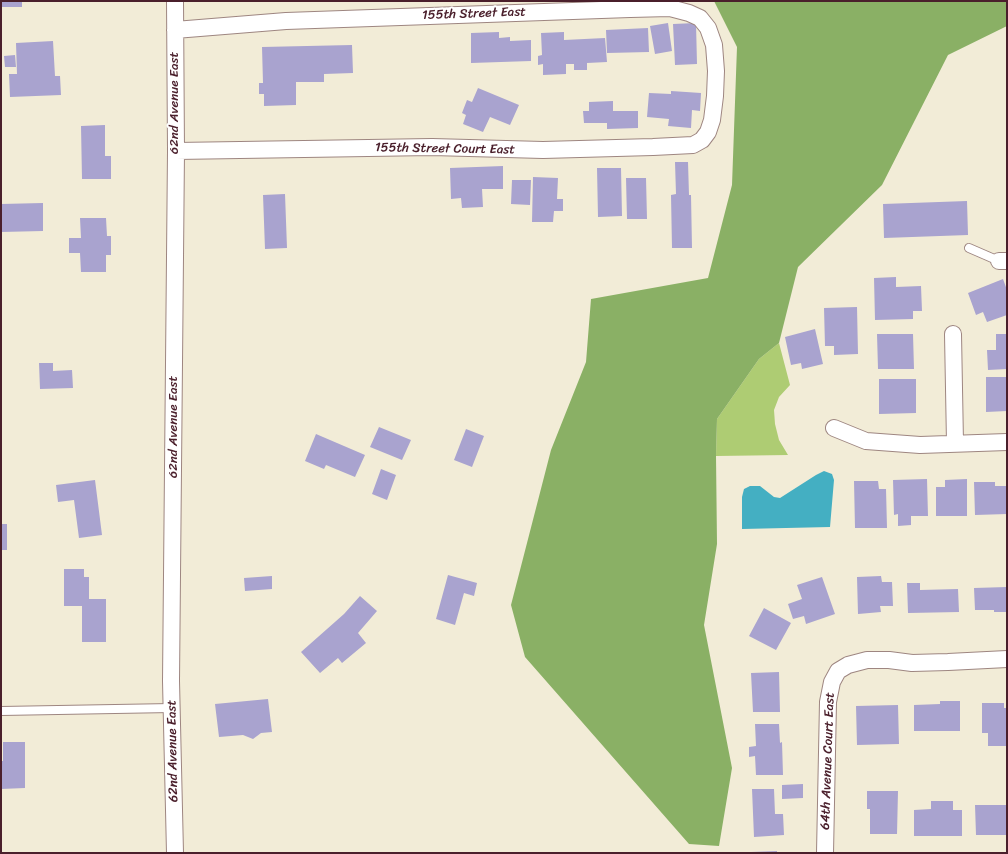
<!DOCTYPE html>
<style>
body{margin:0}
#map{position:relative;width:1008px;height:854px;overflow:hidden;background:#f2ecd7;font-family:Sriracha,sans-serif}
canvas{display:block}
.frame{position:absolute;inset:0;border:2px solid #4a1f2b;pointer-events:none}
</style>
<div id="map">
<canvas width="1008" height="854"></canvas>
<div class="frame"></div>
</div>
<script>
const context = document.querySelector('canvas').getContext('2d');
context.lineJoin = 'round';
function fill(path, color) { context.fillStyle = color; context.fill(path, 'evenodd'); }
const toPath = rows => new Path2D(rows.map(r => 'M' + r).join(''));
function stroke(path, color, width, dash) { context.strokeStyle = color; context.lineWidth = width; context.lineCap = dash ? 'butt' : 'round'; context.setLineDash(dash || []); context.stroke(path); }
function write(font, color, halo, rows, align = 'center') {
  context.font = font + ' Sriracha,sans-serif'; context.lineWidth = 4; context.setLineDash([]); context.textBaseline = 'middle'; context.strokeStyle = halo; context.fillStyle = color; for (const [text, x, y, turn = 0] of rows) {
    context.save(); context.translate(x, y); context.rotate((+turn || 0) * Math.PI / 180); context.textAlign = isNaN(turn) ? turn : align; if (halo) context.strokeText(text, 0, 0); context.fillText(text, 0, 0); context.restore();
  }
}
fill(toPath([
 [779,343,790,385,779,397,774,410,775,424,779,440,788,455,716,456,717,419,759,359]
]), '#aecc73');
fill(toPath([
 [714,1,1007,1,1007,26,948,55,882,185,798,267,779,343,759,359,717,419,716,456,717,544,704,625,732,768,719,846,689,844,525,657,511,605,551,450,586,362,591,299,708,278,732,185,737,47]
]), '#8ab065');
fill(toPath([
 [824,471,832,474,834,480,830,527,742,529,742,497,744,489,750,486,760,486,774,497,780,498,816,475]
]), '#44afc2');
fill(toPath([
 [1,1,22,1,22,7,1,7],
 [668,23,672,51,655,54,650,26],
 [696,23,697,64,675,65,673,24],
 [648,28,649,52,607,53,606,30],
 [499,32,499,38,510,37,510,41,531,40,531,61,471,63,471,33],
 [564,32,564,40,605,38,607,62,587,63,587,70,574,70,574,64,566,64,566,74,543,75,543,64,538,65,538,56,542,55,541,33],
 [53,41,55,76,60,76,61,95,10,97,9,74,17,74,16,43],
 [352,45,353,73,324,74,324,82,296,82,296,105,264,106,264,94,259,94,259,83,263,83,262,47],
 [15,55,16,67,5,67,4,56],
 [478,88,519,105,510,125,490,117,483,132,463,124,466,115,462,113,467,100,472,102],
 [671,91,701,93,700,111,692,110,691,128,668,126,669,119,647,117,649,93,671,94],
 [613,101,613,111,638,111,638,128,607,129,607,123,584,123,583,111,589,111,589,102],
 [105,125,105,156,111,156,111,179,82,179,81,126],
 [675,162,688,162,689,195,691,195,692,248,672,248,671,195,676,194],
 [503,166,503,189,482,189,483,207,462,208,461,198,451,199,450,168],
 [597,168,621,168,622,216,598,217],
 [533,177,558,178,557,199,563,199,563,211,554,211,553,222,532,222],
 [626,178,646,178,647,219,627,219],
 [512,180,531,180,530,205,511,204],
 [285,194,287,248,265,249,263,195],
 [967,201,968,235,884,238,883,204],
 [43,203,43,231,1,232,1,204],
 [80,218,106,218,107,236,111,236,111,255,106,255,106,272,81,272,80,253,69,253,69,238,81,238],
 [896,277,896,287,921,286,922,311,913,311,913,319,875,320,874,278],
 [1003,279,1007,290,1007,315,987,322,983,312,976,315,968,293],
 [857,307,858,354,834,355,834,346,825,346,824,308],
 [815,329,823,364,802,369,801,363,791,365,785,337],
 [877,334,913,334,914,369,878,369],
 [996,334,1007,334,1007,369,988,370,987,350,996,350],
 [39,363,53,363,53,371,72,370,73,388,40,389],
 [986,377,1007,377,1007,411,986,412],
 [879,379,916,379,916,413,879,414],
 [379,427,411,440,402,460,370,447],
 [466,429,484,436,472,467,454,460],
 [316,434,365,455,355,477,326,465,324,469,305,461],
 [381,469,396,475,387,500,372,494],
 [927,479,928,516,911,516,911,525,898,526,898,514,894,515,893,480],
 [967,479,967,516,936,516,936,487,945,487,945,480],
 [95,480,102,535,79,538,74,500,58,502,56,485],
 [854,481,878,481,879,489,886,489,887,528,855,528],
 [974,482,995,482,995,486,1007,486,1007,514,975,515],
 [1,524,7,524,7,550,1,550],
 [64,569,84,569,84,577,89,577,89,599,106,599,106,642,82,642,82,606,64,606],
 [448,575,477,583,474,596,464,593,455,625,436,619],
 [272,576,272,589,245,591,244,578],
 [881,576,882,582,892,582,893,606,880,606,881,612,858,614,857,577],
 [822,577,835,614,806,624,804,616,793,619,788,604,802,599,797,585],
 [907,583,920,583,920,590,958,589,959,612,908,613],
 [1007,587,1007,612,994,612,994,610,975,610,974,588],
 [360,596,377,611,358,633,366,643,342,663,338,658,320,673,301,652,344,614],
 [764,608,791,623,776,650,749,636],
 [779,672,780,712,753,712,751,673],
 [268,699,272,732,261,733,253,739,243,735,219,737,215,704],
 [940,701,960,701,960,731,914,731,914,705,940,704],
 [982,703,1004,703,1004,708,1007,708,1007,746,988,746,988,733,982,733],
 [898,705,899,744,857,745,856,706],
 [755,724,779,724,780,743,782,742,783,775,756,775,755,756,749,757,749,747,756,746],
 [3,742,25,742,25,788,1,789,1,761,3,761],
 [803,784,803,798,782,799,782,785],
 [752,789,774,789,775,814,783,814,784,835,754,837],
 [867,791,898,791,897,834,870,834,870,809,867,809],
 [931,801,953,801,953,810,962,810,962,836,914,836,914,810,931,809],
 [975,805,1007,805,1007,835,976,835],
 [777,851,777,853,751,853,751,852]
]), '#a9a3cf');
const service = toPath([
 [969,248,999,261],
 [1,711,172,708]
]);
const minor = toPath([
 [175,30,286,21,630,9,670,8,689,13,700,18,708,28,714,45,716,71,715,96,712,120,708,132,702,140,693,145,653,147,543,150,432,147,176,151],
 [999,261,1007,261],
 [953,334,955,443],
 [834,428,866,441,920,445,1007,442],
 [175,853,171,681,176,151,175,1],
 [825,853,828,702,832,682,838,671,848,665,867,660,889,660,912,663,948,662,1007,659]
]);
stroke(service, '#9e8681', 10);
stroke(minor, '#9e8681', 18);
stroke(service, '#fff', 8);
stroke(minor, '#fff', 16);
write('13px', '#4a1f2b', '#fff', [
 ["155th Street East",474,14,-2],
 ["62nd Avenue East",175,103,-90],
 ["155th Street Court East",445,149,1],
 ["62nd Avenue East",174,427,-90],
 ["62nd Avenue East",173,751,-91],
 ["64th Avenue Court East",828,761,-88]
]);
</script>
